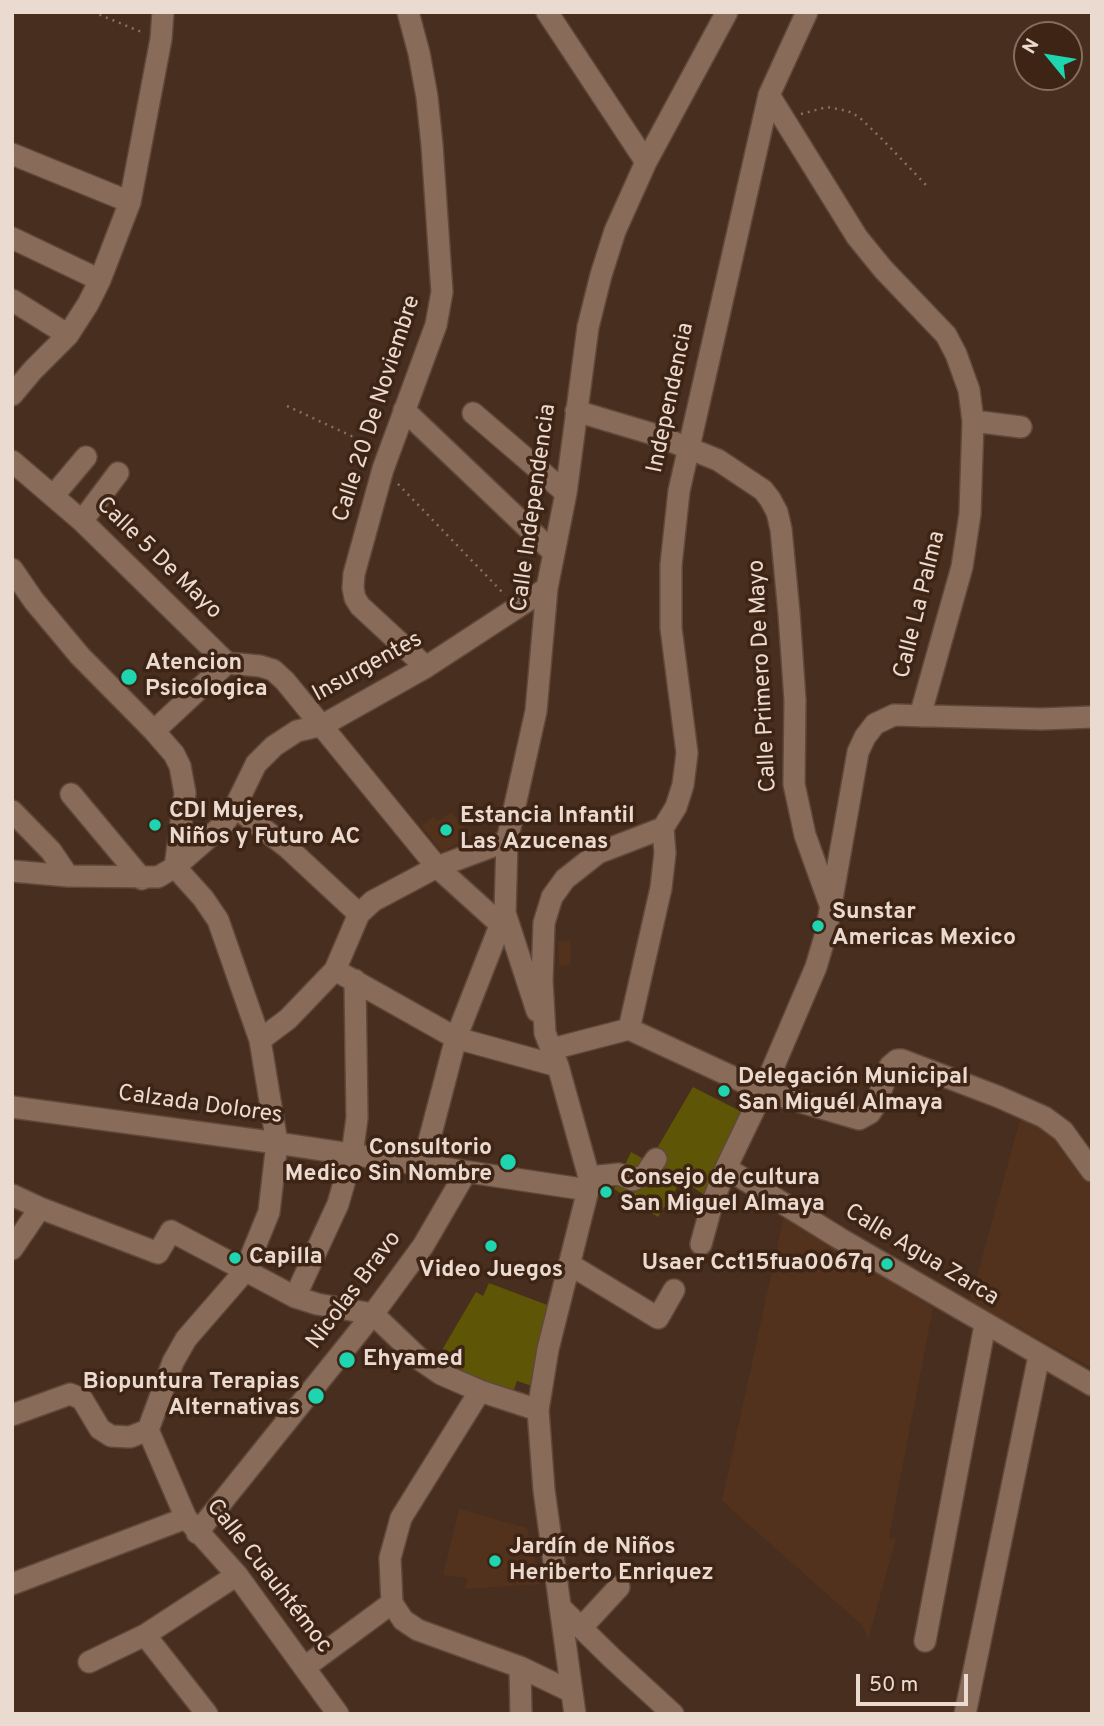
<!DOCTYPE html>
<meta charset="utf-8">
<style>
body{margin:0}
#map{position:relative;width:1104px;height:1726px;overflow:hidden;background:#482e1e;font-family:Overpass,sans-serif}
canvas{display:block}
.frame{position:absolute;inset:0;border:14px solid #ebdad0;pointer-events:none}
.north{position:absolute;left:1013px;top:21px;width:70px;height:70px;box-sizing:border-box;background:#3e2414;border:2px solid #836d5f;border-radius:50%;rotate:300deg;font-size:19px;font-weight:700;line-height:28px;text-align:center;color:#ebdad0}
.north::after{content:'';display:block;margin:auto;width:24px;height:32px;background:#1ed5b0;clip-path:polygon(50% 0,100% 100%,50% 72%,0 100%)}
.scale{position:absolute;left:856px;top:1674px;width:112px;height:32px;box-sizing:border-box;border:4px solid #ebdad0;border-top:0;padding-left:9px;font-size:21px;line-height:24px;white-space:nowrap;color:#ebdad0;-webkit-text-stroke:5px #3e2414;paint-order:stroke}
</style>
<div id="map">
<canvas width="1104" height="1726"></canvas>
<div class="frame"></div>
<div class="north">N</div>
<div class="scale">50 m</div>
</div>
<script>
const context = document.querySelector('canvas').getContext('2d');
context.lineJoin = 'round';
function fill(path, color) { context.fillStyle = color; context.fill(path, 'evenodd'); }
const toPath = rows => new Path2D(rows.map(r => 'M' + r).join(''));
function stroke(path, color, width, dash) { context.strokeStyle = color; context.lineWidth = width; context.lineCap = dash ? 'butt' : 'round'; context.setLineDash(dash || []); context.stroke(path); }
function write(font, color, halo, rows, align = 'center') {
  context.font = font + ' Overpass,sans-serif'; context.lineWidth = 7; context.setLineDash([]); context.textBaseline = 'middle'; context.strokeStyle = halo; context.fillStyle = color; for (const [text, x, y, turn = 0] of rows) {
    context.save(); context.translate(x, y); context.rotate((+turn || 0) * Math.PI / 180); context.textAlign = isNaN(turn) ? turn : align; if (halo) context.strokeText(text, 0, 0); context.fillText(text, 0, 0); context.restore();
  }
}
fill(toPath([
 [451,813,472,834,442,852,421,826,433,817,437,821],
 [570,941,571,964,559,966,558,942],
 [1021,1117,1048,1129,1071,1153,1092,1186,1092,1368,970,1301],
 [784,1215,933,1308,889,1537,896,1539,868,1640,863,1626,722,1501],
 [459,1509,527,1528,541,1584,465,1589,468,1578,443,1575]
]), '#52321d');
fill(toPath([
 [693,1087,746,1114,703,1194,682,1180,658,1217,614,1189,631,1152,649,1162],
 [489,1283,550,1306,532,1386,517,1381,512,1395,435,1362,476,1292,483,1296]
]), '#5f5506');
const minor = toPath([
 [408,12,419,53,427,97,432,145,442,292,436,325,383,469,354,574,353,588,355,598,360,606,426,667],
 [547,12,646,162],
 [769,95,857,237,883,269,946,335,956,354,969,390,973,421,970,514,962,567,920,716],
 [12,154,130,202],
 [12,238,100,280],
 [12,300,68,335],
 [12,395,33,370,68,335,88,304,100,280,130,202,161,39,163,12],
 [404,410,553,552],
 [576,411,653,434,718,460,763,490,770,499,777,512,781,529,789,613,795,700,794,784,805,835,829,902],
 [473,413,566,493],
 [973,421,1021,427],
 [12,461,82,521,227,663,260,666,273,670,285,681,437,867,500,924],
 [54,495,86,457],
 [82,521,118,473],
 [12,569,34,601,80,656,154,731,174,754,180,766,185,793,175,867],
 [154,731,227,663],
 [71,794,142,879],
 [235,807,288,848,359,914],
 [12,811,51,851,68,876],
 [12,871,68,876,158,877,175,867,223,825,235,807,256,764,274,746,297,731,323,725,426,667,547,588],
 [335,970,359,914,373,901,437,867,507,841],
 [537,1011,505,913,507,841,536,711,547,588,566,493,588,327,601,275,615,231,646,162,727,12],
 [629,1029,661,888,665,853,663,828],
 [260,1040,288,1019,335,970,456,1038,558,1066],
 [552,1049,629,1029,763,1091,859,1119,870,1113,876,1104,890,1066,897,1060,902,1060,999,1097,1044,1117,1063,1131,1092,1171],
 [12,1107,277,1143,588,1190],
 [423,1164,456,1038,505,913],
 [726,1168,839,1238,1092,1385],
 [589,1177,619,1174,633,1180,645,1175,656,1159],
 [12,1195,40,1208,158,1253,171,1231,295,1297,317,1304,373,1314,422,1361,441,1374,480,1391,538,1410],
 [701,1244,712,1204,726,1168,763,1091,816,967,826,933,858,752,865,737,875,724,894,715,1042,719,1092,717],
 [12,1249,40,1208],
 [569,1264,658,1318,674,1290],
 [295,1297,338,1204,352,1155,357,1118,355,980],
 [480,1391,401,1518,390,1558,392,1603,403,1620,418,1630,520,1667,572,1692],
 [12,1415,70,1394,82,1399,100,1429,111,1436,130,1437,148,1430],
 [148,1430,173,1362,186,1339,245,1271,269,1212,277,1143,260,1040,218,920,203,898,175,867],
 [148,1430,186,1518,237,1575,338,1714],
 [197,1533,373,1314,423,1246,466,1172],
 [12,1584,186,1518],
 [560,1607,612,1658,673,1714],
 [581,1628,619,1587],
 [145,1635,207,1714],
 [925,1641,985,1325],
 [89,1662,145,1635,237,1575],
 [305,1667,392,1603],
 [520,1667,521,1714],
 [575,1714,544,1490,538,1410,548,1349,588,1190,589,1177,558,1066,545,1033,542,981,544,923,552,897,565,879,598,853,663,828,676,807,683,785,687,753,671,628,671,565,679,491,769,95,807,12],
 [965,1714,1039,1356]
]);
stroke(minor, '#5f493b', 24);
stroke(toPath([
 [93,12,144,33],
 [801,114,827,107,848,111,859,117,882,139,926,185],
 [287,406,373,446],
 [398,484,505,595]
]), '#877062', 2.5, [2, 5]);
stroke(minor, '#896b59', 21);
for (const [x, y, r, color] of [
 [129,677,9,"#1ed5b0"],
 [155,825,7,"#1ed5b0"],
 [446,830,7,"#1ed5b0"],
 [818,926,7,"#1ed5b0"],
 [724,1091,7,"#1ed5b0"],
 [508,1162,9,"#1ed5b0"],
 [606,1192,7,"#1ed5b0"],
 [491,1246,7,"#1ed5b0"],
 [235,1258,7,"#1ed5b0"],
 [887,1264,7,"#1ed5b0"],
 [347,1360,9,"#1ed5b0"],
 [316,1396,9,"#1ed5b0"],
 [495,1561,7,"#1ed5b0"]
]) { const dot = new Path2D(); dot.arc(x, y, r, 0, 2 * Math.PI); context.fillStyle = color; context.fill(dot); stroke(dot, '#3e2414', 2.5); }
write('23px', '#ebdad0', '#3e2414', [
 ["Independencia",672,398,-78],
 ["Calle 20 De Noviembre",378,409,-72],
 ["Calle Independencia",535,508,-82],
 ["Calle 5 De Mayo",158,559,44],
 ["Calle La Palma",921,605,-76],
 ["Insurgentes",368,668,-29],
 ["Calle Primero De Mayo",764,676,-93],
 ["Calzada Dolores",200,1106,8],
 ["Calle Agua Zarca",921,1256,31],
 ["Nicolas Bravo",355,1291,-53],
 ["Calle Cuauhtémoc",268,1577,52]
]);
write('bold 23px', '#ebdad0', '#3e2414', [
 ["Atencion",145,664],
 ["Psicologica",145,690],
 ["CDI Mujeres,",169,812],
 ["Niños y Futuro AC",169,838],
 ["Estancia Infantil",460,817],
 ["Las Azucenas",460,843],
 ["Sunstar",832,913],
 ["Americas Mexico",832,939],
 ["Delegación Municipal",738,1078],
 ["San Miguél Almaya",738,1104],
 ["Consultorio",492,1149,"right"],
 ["Medico Sin Nombre",492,1175,"right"],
 ["Consejo de cultura",620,1179],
 ["San Miguel Almaya",620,1205],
 ["Capilla",249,1258],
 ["Usaer Cct15fua0067q",873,1264,"right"],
 ["Video Juegos",491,1271,"center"],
 ["Ehyamed",363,1360],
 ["Biopuntura Terapias",300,1383,"right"],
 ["Alternativas",300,1409,"right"],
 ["Jardín de Niños",509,1548],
 ["Heriberto Enriquez",509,1574]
], 'left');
</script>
